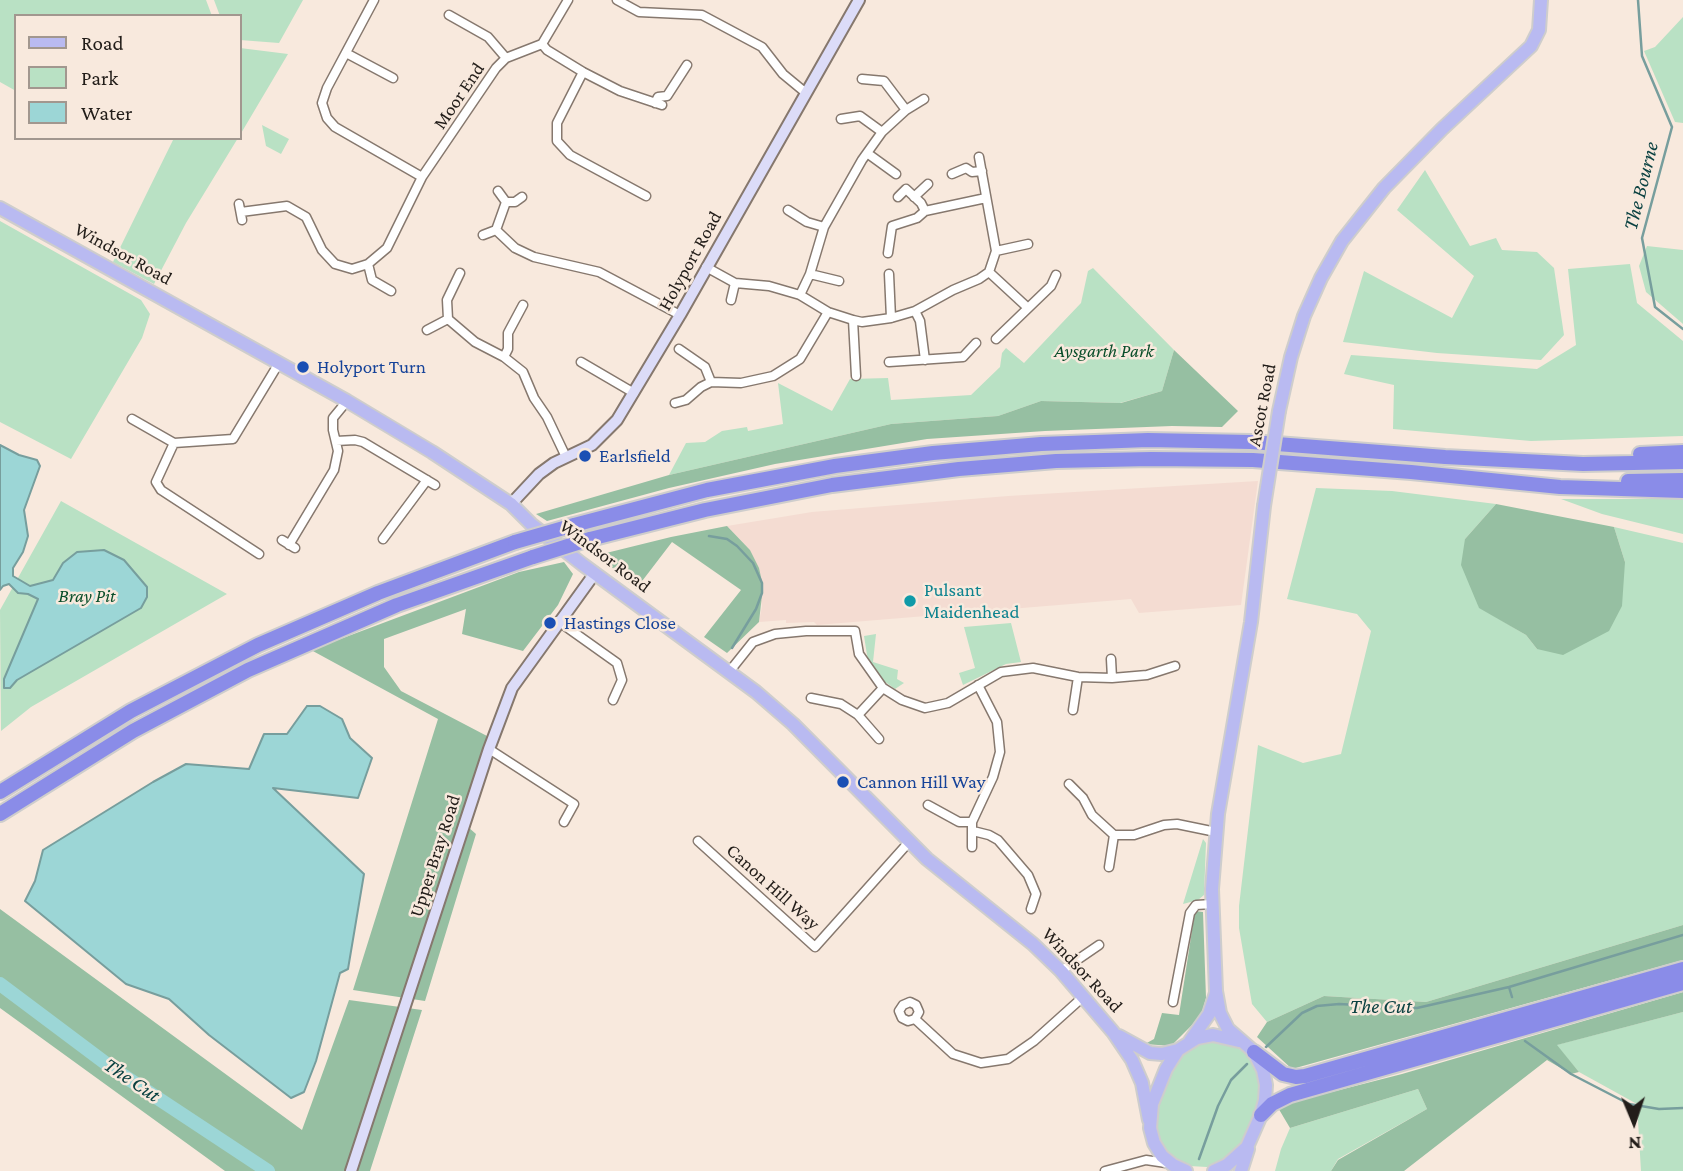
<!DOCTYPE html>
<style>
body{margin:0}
#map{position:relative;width:1683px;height:1171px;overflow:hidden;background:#f8e9dd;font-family:"Crimson Pro",serif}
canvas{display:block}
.legend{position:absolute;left:14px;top:14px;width:228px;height:126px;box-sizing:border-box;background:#f8e9dd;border:2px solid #a2978f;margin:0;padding:9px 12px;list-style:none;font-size:21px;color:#221d19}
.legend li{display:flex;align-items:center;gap:14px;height:35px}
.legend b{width:35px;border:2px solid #a2978f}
.north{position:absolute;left:1599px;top:1087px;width:70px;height:70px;-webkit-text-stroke:5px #f8e9dd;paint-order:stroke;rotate:178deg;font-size:19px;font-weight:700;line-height:28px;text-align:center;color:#221d19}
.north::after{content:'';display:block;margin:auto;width:24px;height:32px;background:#221d19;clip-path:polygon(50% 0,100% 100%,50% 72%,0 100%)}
</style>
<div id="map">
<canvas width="1683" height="1171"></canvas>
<ul class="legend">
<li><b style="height:9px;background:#b9baf1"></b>Road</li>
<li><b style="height:19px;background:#b9e1c4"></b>Park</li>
<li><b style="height:19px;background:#9cd6d6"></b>Water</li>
</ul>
<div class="north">N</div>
</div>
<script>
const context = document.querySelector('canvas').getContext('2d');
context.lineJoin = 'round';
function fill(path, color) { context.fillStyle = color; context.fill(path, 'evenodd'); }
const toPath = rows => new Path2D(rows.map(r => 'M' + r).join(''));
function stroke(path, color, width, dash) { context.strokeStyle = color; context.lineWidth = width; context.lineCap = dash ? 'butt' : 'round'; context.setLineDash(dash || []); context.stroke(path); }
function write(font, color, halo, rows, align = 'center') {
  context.font = font + ' "Crimson Pro",serif'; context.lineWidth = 5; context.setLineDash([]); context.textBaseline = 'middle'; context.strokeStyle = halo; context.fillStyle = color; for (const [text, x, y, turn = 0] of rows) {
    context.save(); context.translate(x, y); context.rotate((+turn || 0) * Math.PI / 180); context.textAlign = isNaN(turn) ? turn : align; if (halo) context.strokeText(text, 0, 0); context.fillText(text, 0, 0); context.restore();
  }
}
fill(toPath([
 [1258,481,1241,605,1139,613,1131,599,817,625,814,622,786,623,786,620,759,622,762,606,750,550,727,526,812,512,873,507,1008,496]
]), '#f4dcd2');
fill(toPath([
 [0,0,206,0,212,16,16,16,16,91,0,82],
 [214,0,303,0,279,43,240,40,240,16,220,16],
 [1683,17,1683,123,1675,122,1644,51,1655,47],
 [240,48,288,54,240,135],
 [262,125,289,139,281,154,266,146],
 [174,138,238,138,186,223,154,284,113,262],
 [1425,170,1470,246,1496,238,1502,250,1537,252,1554,268,1564,335,1541,360,1437,353,1343,342,1364,271,1452,318,1474,276,1397,210],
 [0,221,141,300,150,314,142,338,71,459,0,422],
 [1647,246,1683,250,1683,324,1646,292,1639,266],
 [1630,264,1637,303,1683,341,1683,436,1531,441,1393,429,1394,385,1344,374,1351,355,1537,369,1576,345,1568,269],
 [1093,268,1174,350,1162,391,1120,403,1041,401,998,416,891,424,669,475,686,443,705,442,722,431,747,427,748,431,783,424,778,383,832,411,850,379,888,378,891,400,971,395,1000,367,1002,353,1006,348,1024,363,1060,325,1081,303,1088,271],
 [1316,488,1392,491,1496,504,1465,539,1479,607,1526,635,1537,649,1625,562,1614,527,1683,543,1683,925,1426,1002,1324,996,1267,1022,1252,1004,1239,928,1239,906,1258,745,1303,763,1341,754,1371,631,1357,614,1287,599],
 [1561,499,1683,499,1683,534,1602,514],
 [61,501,227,594,31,707,1,731,0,610],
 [1011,623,1021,662,1006,664,963,685,959,673,975,668,964,627],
 [876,634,873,662,898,670,897,679,904,683,895,689,881,679,868,661,864,636],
 [1203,839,1206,843,1204,895,1198,900,1183,904],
 [1683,1012,1683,1171,1641,1171,1637,1104,1579,1072,1556,1045],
 [1212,1041,1237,1047,1252,1059,1261,1076,1260,1100,1242,1146,1219,1165,1207,1167,1189,1166,1173,1158,1161,1144,1155,1127,1158,1104,1174,1064,1182,1054,1201,1043],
 [1418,1089,1427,1109,1338,1159,1331,1171,1275,1171,1281,1149,1290,1128]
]), '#b9e1c4');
fill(toPath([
 [1174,350,1238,411,1222,427,1172,426,1045,431,927,439,775,464,669,488,547,521,536,514,669,475,891,424,998,416,1041,401,1121,403,1162,391],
 [1496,504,1614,527,1625,562,1622,606,1609,631,1563,655,1537,649,1526,635,1479,608,1461,565,1465,539],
 [727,526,750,550,759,568,763,586,759,622,727,653,704,637,741,590,672,542,636,589,598,555,671,537],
 [564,562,573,574,558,605,523,651,462,634,466,609,384,639,384,667,401,691,487,736,460,820,476,834,425,1001,353,990,438,719,311,650,519,572],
 [0,909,302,1130,349,1000,422,1010,370,1171,225,1171,0,1008],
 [1195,911,1203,912,1206,998,1201,1016,1171,1046,1145,1044,1154,1039,1162,1013,1179,1015],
 [1683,925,1683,960,1292,1069,1257,1037,1267,1022,1324,996,1426,1002],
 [1683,992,1683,1012,1557,1045,1579,1072,1571,1074,1547,1060,1404,1171,1331,1171,1338,1160,1427,1109,1418,1089,1290,1128,1277,1106,1402,1074]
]), '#96bfa2');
const water = toPath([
 [0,445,19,455,37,460,40,466,24,510,28,536,23,552,13,568,13,576,30,586,53,580,63,563,77,552,104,550,124,560,147,587,147,597,141,608,17,680,10,688,4,688,4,679,38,599,28,594,18,593,9,584,3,586,0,590,0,445],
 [307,706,320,706,342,719,350,738,372,758,358,798,273,788,364,874,348,969,340,973,316,1061,304,1092,291,1098,209,1035,169,999,126,984,25,901,35,881,43,850,153,782,186,764,249,769,264,734,287,734,307,706]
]);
fill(water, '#9cd6d6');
stroke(water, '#779e9d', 2);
stroke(toPath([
 [1638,0,1642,56,1672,127,1642,238,1655,307,1683,329],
 [709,536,727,539,737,546,753,563,762,583,762,593,756,609,732,648],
 [1509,987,1512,997],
 [1525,1041,1571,1074,1629,1104,1659,1109,1683,1108],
 [1266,1047,1302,1013,1317,1006,1339,1004,1417,1008,1509,987,1683,935],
 [1199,1159,1218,1106,1231,1080,1247,1064]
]), '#779e9d', 2.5);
stroke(toPath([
 [0,984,112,1068,268,1171]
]), '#9cd6d6', 14);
const street = toPath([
 [374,0,327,88,322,103,327,118,335,127,422,177],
 [617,0,639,12,702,15,762,47,783,74,806,93],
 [449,15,488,37,506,58],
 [542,44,547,50,583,72,620,91,662,105],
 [346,53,393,78],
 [583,72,557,123,557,141,570,155,646,196],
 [862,79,884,81,906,110],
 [655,103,658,97,667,96,687,65],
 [841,119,860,116,882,132],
 [867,153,896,174],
 [952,174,966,168,972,172,982,171],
 [498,191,506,202,515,202,522,197],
 [898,197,906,189,921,203,925,211],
 [914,197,928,184],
 [239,204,242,220],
 [788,210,807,222,824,227],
 [241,212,287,206,306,217,322,250,335,264,352,269,368,264,387,248,422,177,496,68,506,58,542,44,568,0],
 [496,230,515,248,534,257,599,272,680,315],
 [483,235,496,230,506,202],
 [996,251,1028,244],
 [888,253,892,226,917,218,925,211,986,198],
 [368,264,372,280,391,291],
 [706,267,735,283,769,286,800,295,828,312,853,320,862,322,891,318,915,311,953,290,979,279,989,272,996,251,979,157],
 [989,272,1028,308],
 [810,274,839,281],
 [889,274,891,318],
 [800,295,810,274,824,227,862,160,882,132,906,110,924,99],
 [731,300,735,283],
 [915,311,920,321,925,360],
 [448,319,475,342,504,357,523,372,534,398,547,417,566,457],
 [853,320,856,376],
 [427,330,448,319,447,300,460,273],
 [996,339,1051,286,1056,275],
 [679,349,705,367,711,382],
 [504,357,508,349,508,333,523,305],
 [581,362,634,393],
 [889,362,963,357,976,343],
 [675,403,686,400,701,387,711,382,741,383,773,376,800,359,828,312],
 [132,419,174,443],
 [336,441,355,440,363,442,435,485],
 [383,539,427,480],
 [282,540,295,548],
 [289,545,334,470,338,451,333,430,333,418,347,401],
 [259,554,161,490,156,482,174,443,233,439,279,363],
 [558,621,617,663,622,680,613,700],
 [1111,659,1112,678],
 [729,672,753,642,775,634,806,631,855,631,859,654,883,688,902,700,925,708,948,703,1001,672,1033,668,1078,677,1112,678,1147,675,1175,666],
 [811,698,841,704,858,715,879,739],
 [1073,710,1078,677],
 [858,715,883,688],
 [489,749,574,804,564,822],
 [1069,784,1083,798,1092,815,1114,835,1134,835,1164,825,1177,824,1216,832],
 [928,805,959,822,972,822],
 [973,831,989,835,998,840,1028,875,1036,894,1031,909],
 [698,841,815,947,909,842],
 [972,847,972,822,993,777,1000,752,997,722,978,685],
 [1109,867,1114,835],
 [1061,971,1099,945],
 [1173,1002,1190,913,1196,905,1212,904],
 [915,1019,919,1012,916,1005,910,1002,903,1005,899,1011,902,1018,908,1021,915,1019,953,1054,981,1063,1008,1059,1034,1041,1083,997],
 [1105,1171,1146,1160,1166,1163]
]);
const secondary = toPath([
 [511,504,539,474,554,463,592,445,617,420,680,315,859,0],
 [351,1171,489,749,512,688,595,573]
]);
const primary = toPath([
 [0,208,347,401,432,452,511,504,531,524,582,564,756,692,793,724,927,859,1033,944,1061,971,1113,1032,1132,1060,1142,1083,1149,1120],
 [1279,411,1291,357,1304,316,1321,278,1342,241,1384,188,1442,129,1531,46,1539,30,1541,0],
 [1119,1036,1150,1053,1162,1054,1178,1050],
 [1190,1041,1209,1014,1216,993],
 [1251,1049,1228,1029,1220,1013,1216,991,1212,889,1218,814,1251,622,1264,506],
 [1186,1171,1173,1165,1162,1156,1154,1143,1150,1128,1152,1104,1166,1069,1178,1050,1197,1038,1213,1035,1239,1041],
 [1214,1171,1227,1165,1247,1147,1261,1115,1265,1100,1266,1085,1263,1070,1254,1052],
 [1241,1171,1248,1149]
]);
const highway = toPath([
 [1640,454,1683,452],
 [1628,481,1683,480],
 [574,525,707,490,835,466,933,453,1041,444,1148,440,1251,442,1445,457,1583,464,1683,462],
 [590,539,705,510,832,485,959,469,1056,461,1151,459,1253,460,1411,472,1560,487,1683,491],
 [0,792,131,711,258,645,378,593,515,542],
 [0,814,133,731,248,670,397,605,533,557],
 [1254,1052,1283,1074,1296,1077,1305,1076,1683,969],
 [1261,1115,1272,1104,1290,1095,1683,983]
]);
stroke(street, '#86786e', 11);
stroke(secondary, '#86786e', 14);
stroke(primary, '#cecdcc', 16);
stroke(highway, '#cecdcc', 18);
stroke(street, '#fff', 8);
stroke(secondary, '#dcdcf8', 10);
stroke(primary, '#b9baf1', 12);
stroke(highway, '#8a8ce8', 14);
const primaryBridge = toPath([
 [1264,506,1279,411]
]);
const highwayBridge = toPath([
 [515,542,574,525],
 [533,557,590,539]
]);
stroke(primaryBridge, '#cecdcc', 16, []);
stroke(highwayBridge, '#cecdcc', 18, []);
stroke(primaryBridge, '#b9baf1', 12);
stroke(highwayBridge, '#8a8ce8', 14);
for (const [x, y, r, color] of [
 [303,367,7,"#1a4fb4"],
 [585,456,7,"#1a4fb4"],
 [910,601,7,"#0f9aa8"],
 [550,623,7,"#1a4fb4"],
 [843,782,7,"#1a4fb4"]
]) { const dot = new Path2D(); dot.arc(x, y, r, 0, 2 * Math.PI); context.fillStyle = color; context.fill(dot); stroke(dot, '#f8e9dd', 2.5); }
write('19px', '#221d19', '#f8e9dd', [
 ["Moor End",459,96,-56],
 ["Windsor Road",123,254,29],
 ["Holyport Road",690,261,-61],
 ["Ascot Road",1262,405,-79],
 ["Windsor Road",605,556,37],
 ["Upper Bray Road",435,856,-72],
 ["Canon Hill Way",773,887,42],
 ["Windsor Road",1082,970,47]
]);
write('italic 19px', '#094e2a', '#f8e9dd', [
 ["Aysgarth Park",1104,351],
 ["Bray Pit",87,596]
]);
write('19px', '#164399', '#f8e9dd', [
 ["Holyport Turn",317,367],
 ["Earlsfield",599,456],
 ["Hastings Close",564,623],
 ["Cannon Hill Way",857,782]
], 'left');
write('19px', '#0d838f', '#f8e9dd', [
 ["Pulsant",924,590],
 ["Maidenhead",924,612]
], 'left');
write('italic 21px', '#0b4242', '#f8e9dd', [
 ["The Bourne",1641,186,-76],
 ["The Cut",1381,1007],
 ["The Cut",132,1080,34]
]);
</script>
